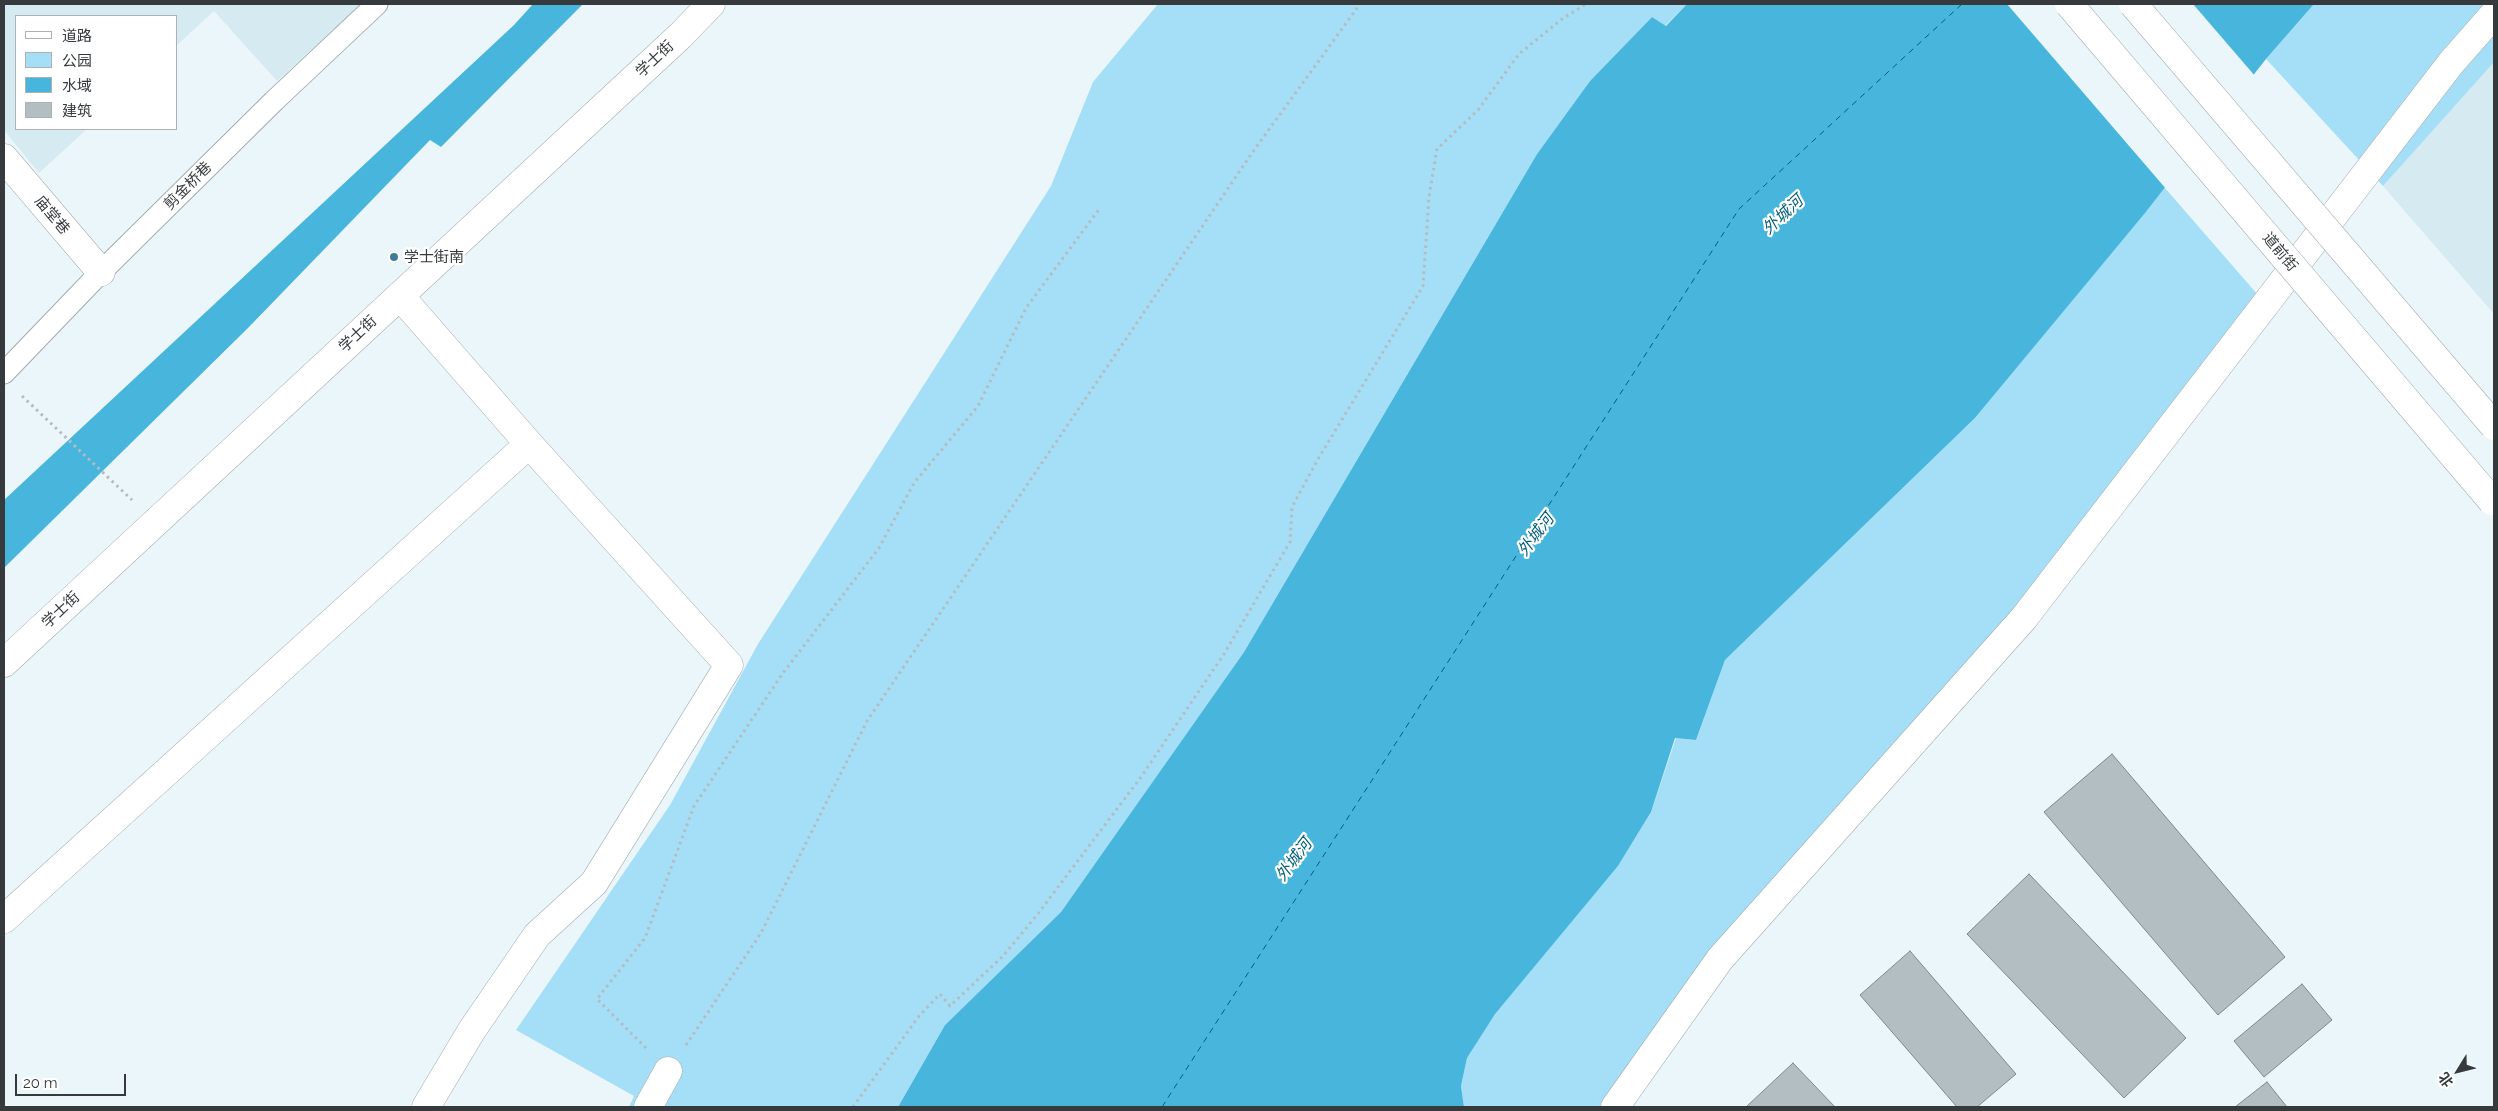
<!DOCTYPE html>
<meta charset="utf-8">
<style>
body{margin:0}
#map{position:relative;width:2498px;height:1111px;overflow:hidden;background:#ebf6fa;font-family:Raleway,"Noto Sans SC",sans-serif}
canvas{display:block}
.frame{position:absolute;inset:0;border:5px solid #363a3c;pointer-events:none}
.legend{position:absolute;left:15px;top:15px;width:162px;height:115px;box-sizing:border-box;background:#fff;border:1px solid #afb0b1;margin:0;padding:6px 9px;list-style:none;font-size:15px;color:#363a3c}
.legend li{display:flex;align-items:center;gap:10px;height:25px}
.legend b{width:25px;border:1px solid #afb0b1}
.north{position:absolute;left:2433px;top:1046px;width:50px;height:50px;-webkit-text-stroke:4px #fff;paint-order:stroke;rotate:234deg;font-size:14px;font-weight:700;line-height:20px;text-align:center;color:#363a3c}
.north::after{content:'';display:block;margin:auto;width:18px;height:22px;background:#363a3c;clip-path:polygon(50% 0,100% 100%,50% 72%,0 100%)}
.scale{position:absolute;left:15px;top:1074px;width:111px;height:22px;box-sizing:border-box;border:2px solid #363a3c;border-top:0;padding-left:6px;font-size:15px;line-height:18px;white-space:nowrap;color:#363a3c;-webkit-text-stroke:4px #fff;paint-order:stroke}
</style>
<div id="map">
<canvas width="2498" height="1111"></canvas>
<div class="frame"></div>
<ul class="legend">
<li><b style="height:6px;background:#fff"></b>道路</li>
<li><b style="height:14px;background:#a5dff7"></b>公园</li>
<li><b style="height:14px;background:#48b6dc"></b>水域</li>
<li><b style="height:14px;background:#b3bec2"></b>建筑</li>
</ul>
<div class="north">北</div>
<div class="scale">20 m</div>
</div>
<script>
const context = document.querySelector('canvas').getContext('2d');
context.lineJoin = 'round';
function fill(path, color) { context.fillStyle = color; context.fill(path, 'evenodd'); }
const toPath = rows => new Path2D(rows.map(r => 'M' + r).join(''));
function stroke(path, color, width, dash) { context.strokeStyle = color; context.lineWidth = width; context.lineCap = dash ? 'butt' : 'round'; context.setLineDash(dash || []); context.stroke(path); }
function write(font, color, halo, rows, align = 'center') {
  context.font = font + ' Raleway,"Noto Sans SC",sans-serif'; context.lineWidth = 4.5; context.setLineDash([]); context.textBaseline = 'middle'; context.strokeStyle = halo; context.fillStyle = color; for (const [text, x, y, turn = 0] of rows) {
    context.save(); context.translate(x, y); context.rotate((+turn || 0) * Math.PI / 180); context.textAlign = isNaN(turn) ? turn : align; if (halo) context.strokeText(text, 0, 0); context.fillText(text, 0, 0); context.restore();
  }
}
fill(toPath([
 [4,4,361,4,277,81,214,11,176,46,176,16,16,16,16,129,87,129,39,173,4,130],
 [2494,58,2494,314,2383,186]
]), '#d6eaf1');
fill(toPath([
 [1158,4,1687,4,1665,26,1652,17,1590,81,1537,154,1244,652,1061,912,945,1025,898,1107,629,1107,634,1096,516,1030,670,805,758,644,1051,186,1093,82],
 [2314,4,2494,4,2494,62,2383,186,2266,59],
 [2165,188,2258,295,2021,609,1610,1107,1464,1107,1461,1086,1467,1058,1494,1014,1618,866,1651,812,1676,738,1696,740,1725,660,1975,418]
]), '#a5dff7');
fill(toPath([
 [533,4,583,4,441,147,430,140,248,328,4,568,4,500,514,25],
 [1687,4,2314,4,2266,59,2145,213,1975,418,1725,660,1696,740,1675,738,1651,812,1618,866,1495,1014,1467,1058,1461,1086,1464,1107,898,1107,945,1025,1061,912,1244,652,1537,154,1590,81,1652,17,1666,26]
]), '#48b6dc');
fill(toPath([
 [2007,4,2193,4,2255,76,2167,190]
]), '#ebf6fa');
stroke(toPath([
 [1162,1107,1739,209,1962,4]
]), '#015f79', 1, [6, 5]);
const building = toPath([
 [2112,754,2285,957,2218,1015,2044,812,2112,754],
 [2029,874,2186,1038,2124,1098,1967,934,2029,874],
 [1910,951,2016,1074,1977,1107,1957,1107,1860,995,1910,951],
 [2302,984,2332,1020,2264,1077,2234,1041,2302,984],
 [1793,1063,1835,1107,1746,1107,1793,1063],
 [2267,1082,2287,1107,2235,1107,2267,1082]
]);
fill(building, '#b3bec2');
stroke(building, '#7e888c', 1);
const service = toPath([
 [4,373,101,272,274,101,377,4]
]);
const minor = toPath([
 [4,158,101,272],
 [400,296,529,444,729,665,594,883,537,935,472,1030,426,1107],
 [4,919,529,444],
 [648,1107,668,1071],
 [1615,1107,1720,959,2024,618,2451,63,2494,14]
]);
const tertiary = toPath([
 [4,663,680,36,711,4]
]);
stroke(service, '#a2acb0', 23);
stroke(minor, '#a2acb0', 29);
stroke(tertiary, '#a2acb0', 29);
stroke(toPath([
 [22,396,132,500],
 [686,1045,761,933,867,721,1252,153,1360,4],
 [646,1048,597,999,645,938,694,806,783,673,879,548,914,483,978,406,1026,308,1100,208],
 [853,1107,919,1016,940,994,950,1006,1003,956,1037,915,1141,777,1224,654,1290,542,1292,507,1318,459,1423,286,1429,197,1437,149,1478,110,1519,54,1562,19,1586,4]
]), '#b3bcbf', 3, [2.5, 4]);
stroke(service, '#fff', 21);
stroke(minor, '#fff', 28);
stroke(tertiary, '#fff', 28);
const secondaryBridge = toPath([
 [2069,4,2492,501],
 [2133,4,2494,426]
]);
stroke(secondaryBridge, '#a2acb0', 29, []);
stroke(secondaryBridge, '#fff', 28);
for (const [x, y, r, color] of [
 [394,257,5,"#407d94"]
]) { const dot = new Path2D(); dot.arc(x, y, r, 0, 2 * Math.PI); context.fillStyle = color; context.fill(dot); stroke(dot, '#fff', 2); }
write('15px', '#363a3c', '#fff', [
 ["学士街",655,59,-43],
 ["剪金桥巷",188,186,-45],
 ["庙堂巷",52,215,50],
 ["道前街",2280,252,50],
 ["学士街",358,334,-43],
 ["学士街",61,610,-43]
]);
write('15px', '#363a3c', '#fff', [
 ["学士街南",404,257]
], 'left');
write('italic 16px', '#015f79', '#fff', [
 ["外城河",1783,215,-43],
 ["外城河",1536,535,-53],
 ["外城河",1294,860,-53]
]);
</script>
